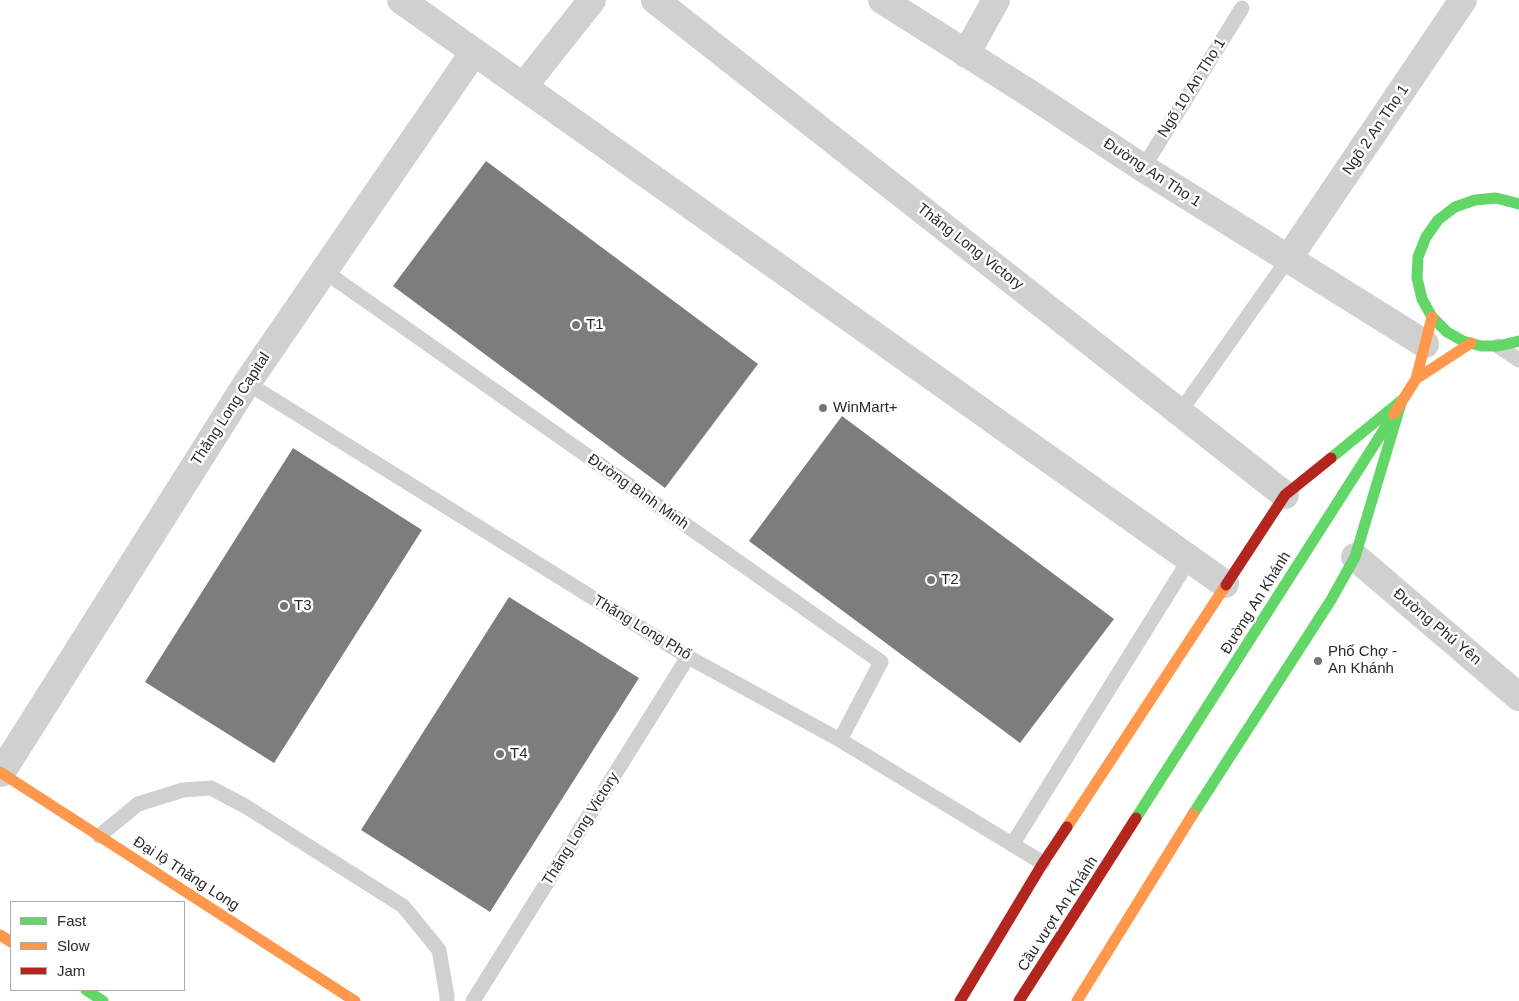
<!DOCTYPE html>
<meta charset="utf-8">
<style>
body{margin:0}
#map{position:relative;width:1519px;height:1001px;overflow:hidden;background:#fff;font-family:Arial,sans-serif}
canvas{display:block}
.legend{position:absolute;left:10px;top:901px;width:175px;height:90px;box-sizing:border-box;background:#fff;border:1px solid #aaa;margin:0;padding:6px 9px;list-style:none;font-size:15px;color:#2b2b2b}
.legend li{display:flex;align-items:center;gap:10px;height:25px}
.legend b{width:25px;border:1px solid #aaa}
</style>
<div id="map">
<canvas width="1519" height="1001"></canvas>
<ul class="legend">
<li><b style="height:6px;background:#63d668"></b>Fast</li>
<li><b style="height:6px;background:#ff974d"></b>Slow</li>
<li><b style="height:6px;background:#b3261e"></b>Jam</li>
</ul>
</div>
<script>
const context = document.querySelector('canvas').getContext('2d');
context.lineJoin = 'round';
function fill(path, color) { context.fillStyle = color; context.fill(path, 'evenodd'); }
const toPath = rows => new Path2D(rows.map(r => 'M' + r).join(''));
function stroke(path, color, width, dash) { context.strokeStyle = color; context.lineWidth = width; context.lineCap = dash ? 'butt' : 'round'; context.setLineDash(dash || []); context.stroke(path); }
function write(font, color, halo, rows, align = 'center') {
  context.font = font + ' Arial,sans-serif'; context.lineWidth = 5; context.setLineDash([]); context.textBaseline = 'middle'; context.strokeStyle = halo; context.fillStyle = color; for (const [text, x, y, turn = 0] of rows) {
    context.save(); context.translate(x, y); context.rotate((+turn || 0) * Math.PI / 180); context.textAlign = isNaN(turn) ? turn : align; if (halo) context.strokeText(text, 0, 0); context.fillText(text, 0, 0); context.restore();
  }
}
fill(toPath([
 [486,161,758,364,665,488,393,286],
 [842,416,1114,619,1020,743,749,541],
 [293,448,422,530,274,763,145,682],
 [509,597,639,678,490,912,361,830]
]), '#7d7d7d');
stroke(toPath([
 [1143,168,1242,8],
 [324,271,881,662,840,740],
 [1498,346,1519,360],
 [247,383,688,657,840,740,1043,863],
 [1180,412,1288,259],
 [99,836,138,804,183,790,211,788,245,806,403,906,439,950,447,996,447,1001],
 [1012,845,1189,560],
 [473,1001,688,657]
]), '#d0d0d0', 15);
stroke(toPath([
 [401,0,1225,584],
 [655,0,1285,495],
 [882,0,1029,93,1143,168,1425,344],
 [966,54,996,0],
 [523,87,592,0],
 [1288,259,1463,0],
 [1355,557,1519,697],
 [1,773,247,383,474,52]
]), '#d0d0d0', 28);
stroke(toPath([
 [1519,204,1496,198,1475,200,1455,207,1438,220,1426,237,1418,257,1417,278,1422,299,1432,317,1447,332,1463,341,1481,346,1498,346,1519,341],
 [1331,458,1402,400],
 [1193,814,1331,600,1355,557,1402,400],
 [1136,818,1394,414],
 [86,990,103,1001]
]), '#63d668', 11);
stroke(toPath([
 [1416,379,1471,343],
 [1394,414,1416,379,1432,317],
 [0,772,355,1001],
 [1067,827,1226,585],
 [0,935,11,942],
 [1077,1001,1193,814]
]), '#ff974d', 11);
stroke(toPath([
 [1226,585,1285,495,1331,458],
 [960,1001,1043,863,1067,827],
 [1019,1001,1136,818]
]), '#b3261e', 11);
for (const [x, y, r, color] of [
 [576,325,5,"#757575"],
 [823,408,5,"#757575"],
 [931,580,5,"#757575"],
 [284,606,5,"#757575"],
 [1318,661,5,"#757575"],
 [500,754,5,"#757575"]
]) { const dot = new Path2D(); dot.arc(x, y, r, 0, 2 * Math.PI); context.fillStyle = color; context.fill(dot); stroke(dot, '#fff', 2); }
write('15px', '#2b2b2b', '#fff', [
 ["Ngõ 10 An Thọ 1",1192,88,-58],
 ["Ngõ 2 An Thọ 1",1376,130,-56],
 ["Đường An Thọ 1",1152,173,33],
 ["Thăng Long Victory",970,247,38],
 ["Thăng Long Capital",231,409,-57],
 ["Đường Bình Minh",638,492,35],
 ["Đường An Khánh",1256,603,-58],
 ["Đường Phú Yên",1437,627,40],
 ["Thăng Long Phố",642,628,31],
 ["Thăng Long Victory",581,829,-58],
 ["Đại lộ Thăng Long",186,874,33],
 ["Cầu vượt An Khánh",1058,914,-57]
]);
write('15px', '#2b2b2b', '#fff', [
 ["T1",586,325],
 ["WinMart+",833,408],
 ["T2",941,580],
 ["T3",294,606],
 ["Phố Chợ -",1328,652],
 ["An Khánh",1328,669],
 ["T4",510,754]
], 'left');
</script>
